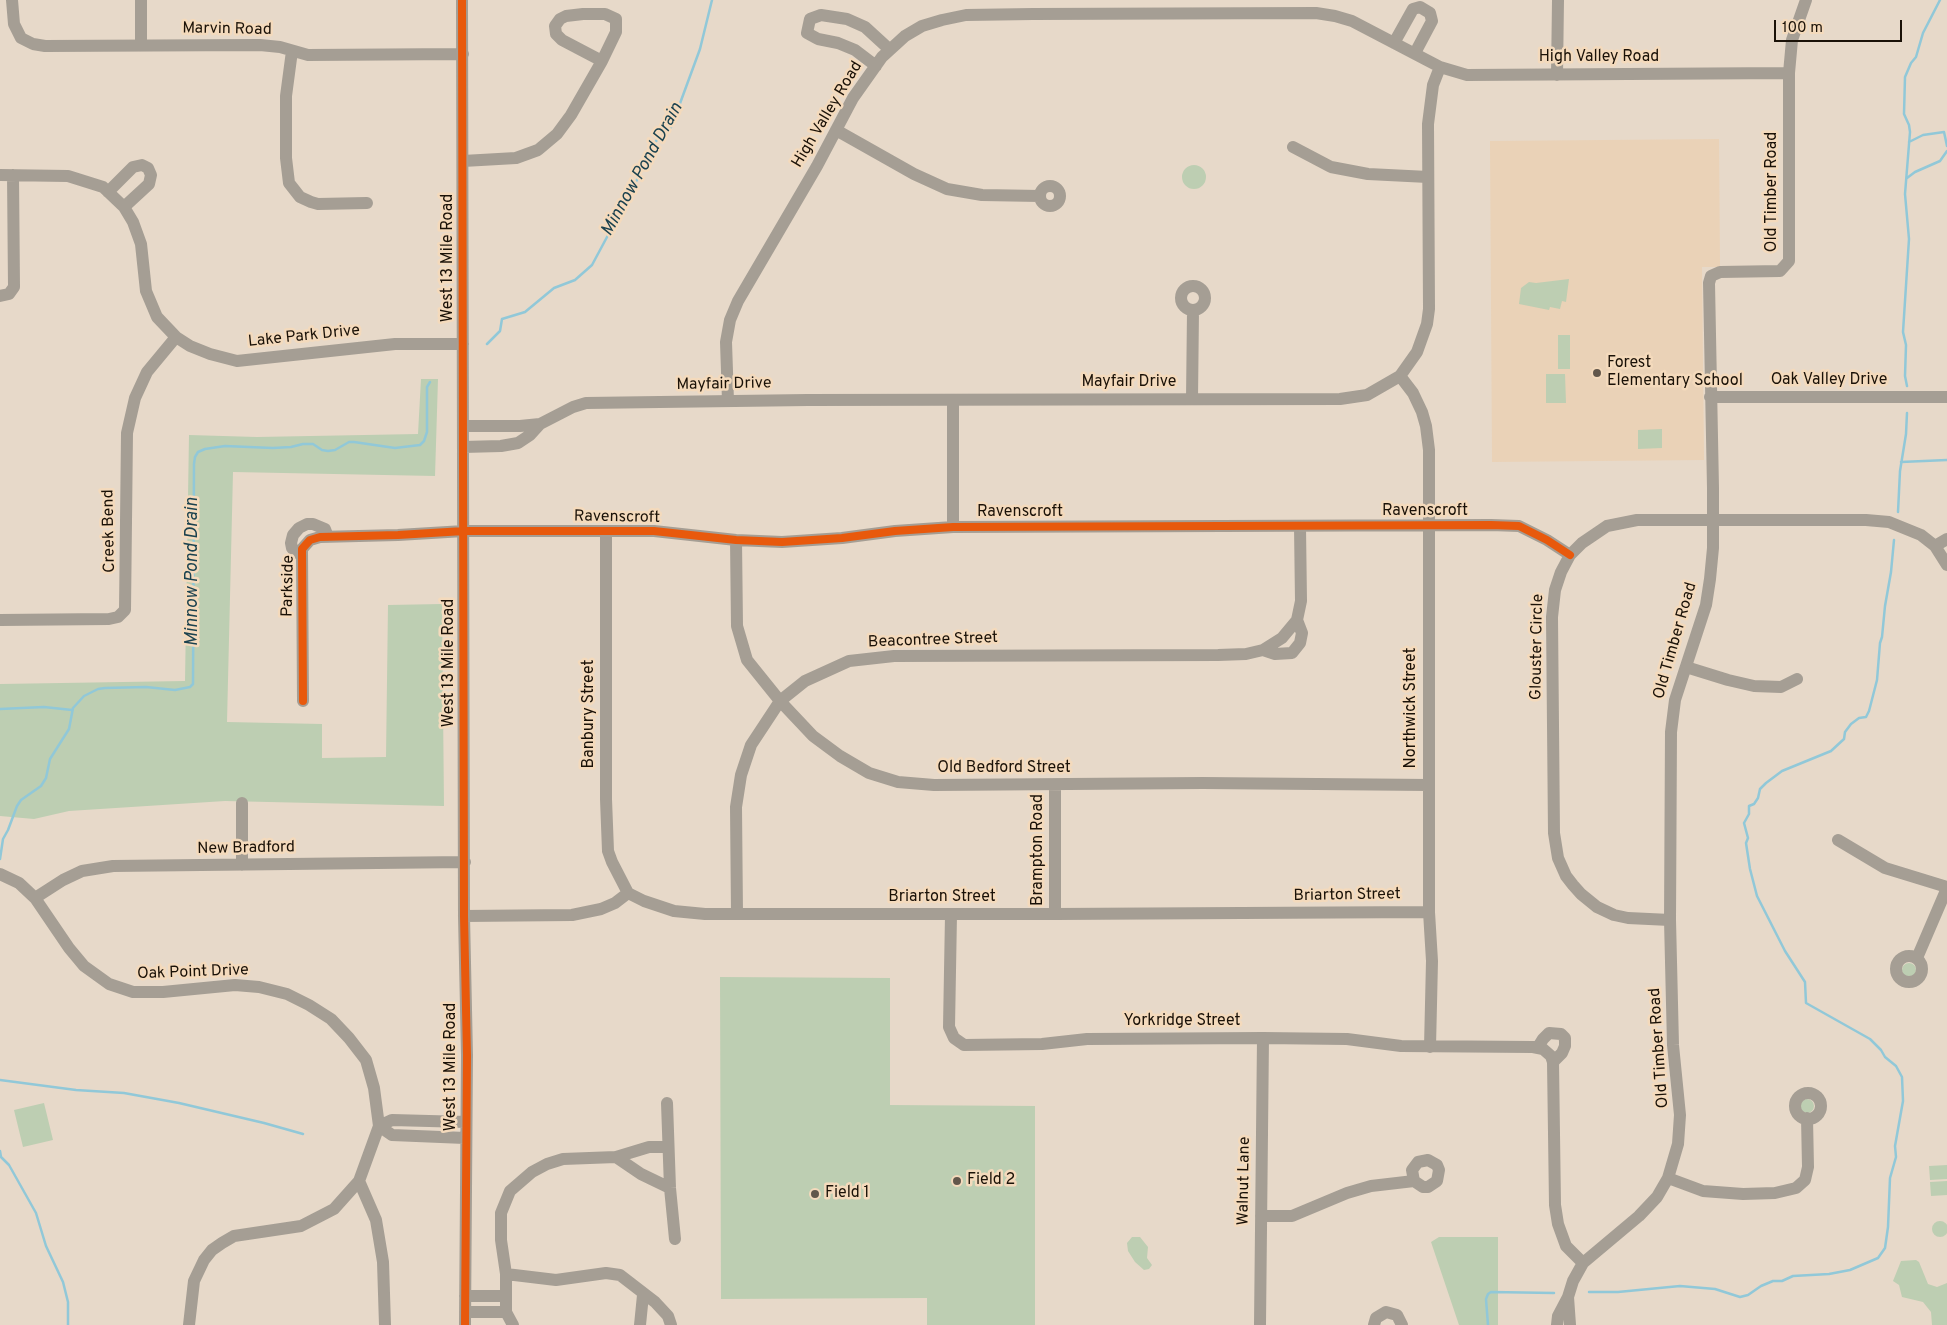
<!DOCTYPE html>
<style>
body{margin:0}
#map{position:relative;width:1947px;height:1325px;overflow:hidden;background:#e7d9c9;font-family:Overpass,sans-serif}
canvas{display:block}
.scale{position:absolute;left:1774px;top:20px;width:128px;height:22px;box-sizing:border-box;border:2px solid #1a1107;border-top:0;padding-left:6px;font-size:15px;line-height:18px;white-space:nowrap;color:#1a1107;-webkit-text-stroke:4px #f4dabc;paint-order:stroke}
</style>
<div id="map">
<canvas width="1947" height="1325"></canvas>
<div class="scale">100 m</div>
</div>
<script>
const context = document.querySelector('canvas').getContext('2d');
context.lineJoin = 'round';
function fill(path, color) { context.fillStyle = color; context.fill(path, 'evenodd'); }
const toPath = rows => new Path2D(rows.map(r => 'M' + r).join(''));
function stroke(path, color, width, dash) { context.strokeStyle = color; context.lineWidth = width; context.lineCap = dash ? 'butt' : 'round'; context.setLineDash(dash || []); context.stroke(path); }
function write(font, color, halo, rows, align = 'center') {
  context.font = font + ' Overpass,sans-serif'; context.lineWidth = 5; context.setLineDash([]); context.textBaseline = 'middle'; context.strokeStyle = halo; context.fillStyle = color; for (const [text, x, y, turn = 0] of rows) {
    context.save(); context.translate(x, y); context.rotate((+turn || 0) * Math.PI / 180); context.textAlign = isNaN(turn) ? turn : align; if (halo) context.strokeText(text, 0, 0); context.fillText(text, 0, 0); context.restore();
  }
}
fill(toPath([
 [1719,139,1720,267,1702,267,1704,460,1492,462,1490,141]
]), '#ead2b7');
fill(toPath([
 '1182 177a12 12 0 1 1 24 0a12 12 0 1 1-24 0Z',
 [1569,279,1566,302,1562,301,1560,309,1550,307,1549,310,1519,304,1521,288,1529,282,1536,283],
 [1558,335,1570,335,1570,369,1558,369],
 [1546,374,1565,374,1566,403,1546,403],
 [421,379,438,379,435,476,233,472,227,722,322,724,322,758,386,757,388,605,442,604,444,806,225,801,69,811,34,819,0,816,0,684,185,681,189,435,257,437,418,434],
 [1662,429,1662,448,1638,449,1638,430],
 '1902 970a7 7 0 1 1 14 0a7 7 0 1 1-14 0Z',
 [720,977,890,978,890,1105,1035,1106,1035,1325,927,1325,927,1298,721,1299],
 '1800 1106a7 7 0 1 1 14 0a7 7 0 1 1-14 0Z',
 [44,1103,53,1140,23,1147,14,1110],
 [1947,1165,1947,1179,1930,1180,1929,1166],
 [1947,1181,1947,1195,1931,1196,1930,1182],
 '1932 1229a8 8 0 1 1 16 0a8 8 0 1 1-16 0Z',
 [1132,1237,1140,1237,1148,1247,1147,1258,1152,1265,1149,1269,1144,1270,1135,1262,1128,1251,1127,1243],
 [1439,1237,1498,1237,1498,1325,1459,1325,1431,1242],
 [1916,1260,1919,1262,1928,1284,1937,1287,1947,1283,1947,1325,1932,1325,1931,1312,1923,1302,1902,1297,1899,1285,1893,1281,1901,1261]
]), '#bdceb2');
stroke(toPath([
 [1909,142,1923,135,1944,132,1947,146],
 [1907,178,1915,172,1940,161,1947,151],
 [487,344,500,331,502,319,525,312,554,288,575,280,592,265,629,196,656,141,671,127,675,117,700,49,712,0],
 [1907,386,1905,376,1906,345,1903,332,1909,239,1905,194,1910,132,1909,125,1904,114,1905,77,1911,63,1916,57,1923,33,1940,0],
 [1901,462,1947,460],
 [1898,512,1900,471,1906,434,1907,413],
 [0,709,44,707,72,710],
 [0,859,3,839,8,830,17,806,21,800,41,786,46,778,50,759,69,729,73,708,84,696,98,689,105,688,146,687,175,690,190,687,193,684,194,464,195,457,198,452,205,449,225,446,273,448,291,447,303,444,313,444,322,450,328,451,335,450,349,442,354,442,395,448,420,445,424,441,427,432,427,387,430,382],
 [0,1080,76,1090,124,1093,179,1103,264,1123,303,1134],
 [0,1151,1,1157,9,1165,36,1213,46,1246,63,1282,68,1302,68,1325],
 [1589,1292,1618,1292,1680,1286,1715,1289,1740,1297,1748,1295,1761,1286,1773,1281,1782,1281,1793,1276,1829,1274,1850,1270,1878,1258,1885,1248,1888,1227,1890,1178,1896,1157,1895,1146,1903,1101,1902,1077,1896,1066,1885,1057,1881,1050,1870,1039,1806,1003,1805,982,1785,951,1757,896,1750,869,1746,843,1748,838,1744,823,1749,814,1749,806,1754,804,1758,798,1760,789,1766,783,1782,771,1831,751,1844,739,1845,732,1851,724,1859,718,1866,717,1869,711,1877,680,1880,643,1882,637,1885,606,1891,572,1894,540],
 [1488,1325,1486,1299,1488,1294,1491,1292,1554,1293]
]), '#91c8d8', 2.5);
stroke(toPath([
 [12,0,14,24,21,38,33,44,45,46,260,45,280,47,308,55,463,54],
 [141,0,141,45],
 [462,0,464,916,467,1055,465,1325],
 [583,14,605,14,616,19,616,32,602,61,562,40,556,34,555,26,560,19,566,16,583,14],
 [1394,43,1413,9,1420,7,1430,13,1432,21,1415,53],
 [292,51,286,96,286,158,289,183,300,197,311,202,318,204,367,203],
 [876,66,855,50,838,43,818,39,807,33,810,19,821,15,847,19,865,27,889,49],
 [1557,75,1558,0],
 [836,130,914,174,947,189,982,195,1040,196],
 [1293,147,1331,167,1368,174,1428,177],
 [463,161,516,158,538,150,557,134,571,115,602,61],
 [0,175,68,176,103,187,124,207,133,222,141,244,146,291,157,317,176,337,190,346,210,354,237,361,395,344,463,344],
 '1040 196a10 10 0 1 1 20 0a10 10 0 1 1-20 0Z',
 [108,192,133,167,142,165,148,168,151,175,149,184,124,207],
 '1181 298a12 12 0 1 1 24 0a12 12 0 1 1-24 0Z',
 [0,296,9,294,14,287,13,175],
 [1400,376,1413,393,1422,412,1426,426,1429,450,1429,912,1432,961,1430,1047],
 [1710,397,1947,397],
 [1192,399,1193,311],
 [953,400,953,527],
 [728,401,726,342,730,320,738,301,817,166,853,98,882,57,905,36,922,26,942,20,966,15,1033,14,1316,13,1335,16,1352,21,1440,67,1467,75,1789,73],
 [463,426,520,426,540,424],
 [463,447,501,446,518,443,530,435,540,424,573,407,586,403,808,400,1340,399,1367,395,1400,376,1417,352,1427,324,1429,309,1428,124,1433,85,1440,67],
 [606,531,606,799,608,851,612,862,628,893],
 [736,540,737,626,747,660,780,701,813,736,840,756,869,773,898,782,934,785,1203,783,1429,785],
 [1935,546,1947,539],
 [302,555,295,552,292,548,291,543,293,535,299,528,307,524,313,524,325,529,328,537],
 [0,620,109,619,118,617,125,610,127,433,135,398,147,372,176,337],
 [1263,650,1275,654,1292,653,1300,643,1302,633,1297,620],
 [1686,667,1728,680,1754,686,1781,687,1797,679],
 [303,701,302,549,310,540,320,537,398,535,464,531,654,531,736,540,782,542,842,538,895,531,953,527,1491,525,1519,526,1547,540,1570,555],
 [242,803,242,865],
 [1838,840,1885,868,1947,887],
 [0,874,19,883,35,898,69,948,84,966,109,984,133,992,163,992,235,985,259,987,287,994,309,1005,331,1019,349,1038,366,1060,374,1088,379,1126,359,1181,334,1209,301,1226,234,1236,222,1243,212,1250,204,1260,194,1281,189,1325],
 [628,893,644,901,674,911,705,914,1055,914,1429,912],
 [35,898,63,880,82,871,113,866,465,862],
 [737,914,736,807,741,775,751,745,780,701,805,681,849,661,894,656,1218,655,1246,654,1263,650,1282,638,1297,620,1301,601,1300,527],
 [1055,914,1055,785],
 [951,915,949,1027,954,1038,964,1045,1042,1044,1087,1039,1263,1038,1347,1039,1401,1046,1533,1047,1543,1049,1551,1056,1553,1062,1555,1205,1558,1224,1566,1246,1583,1263,1573,1281,1568,1297,1558,1316,1557,1325],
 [464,916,572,915,601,909,615,903,628,893],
 [1670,920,1628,918,1614,915,1597,907,1581,894,1573,885,1566,876,1558,858,1554,833,1552,617,1555,590,1561,572,1570,555,1582,543,1607,526,1637,520,1866,520,1889,522,1921,535,1935,546,1947,565],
 '1896 969a13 13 0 1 1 26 0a13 13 0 1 1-26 0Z',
 [1917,958,1947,888],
 [1538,1047,1543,1039,1549,1033,1561,1034,1565,1038,1565,1046,1562,1053,1553,1062],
 '1795 1106a13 13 0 1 1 26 0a13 13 0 1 1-26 0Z',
 [667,1103,670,1188,675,1239],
 [465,1138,392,1135,379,1126,392,1120,466,1122],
 [616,1157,641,1174,670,1188],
 [1668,1178,1703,1191,1743,1194,1775,1193,1796,1188,1805,1180,1808,1167,1807,1118],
 [359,1181,376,1220,383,1262,385,1325],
 [1261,1216,1292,1216,1347,1193,1371,1186,1414,1181,1423,1187,1428,1187,1437,1181,1439,1170,1437,1165,1428,1160,1418,1162,1412,1170,1414,1181],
 [1583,1263,1639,1216,1657,1197,1668,1178,1678,1144,1680,1115,1673,1045,1670,920,1671,732,1675,700,1706,605,1710,579,1713,548,1713,488,1709,283,1711,276,1720,272,1780,271,1789,261,1789,73,1792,40,1806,0],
 [506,1274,556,1280,606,1273,620,1275,655,1302,668,1316,671,1325],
 [465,1296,506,1296],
 [1568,1297,1570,1325],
 [465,1312,506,1312],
 [513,1325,506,1312,506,1274,501,1240,501,1213,510,1191,532,1172,547,1164,563,1159,616,1157,649,1147,668,1147],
 [640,1325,643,1295],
 [1260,1325,1263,1038],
 [1374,1325,1376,1318,1386,1312,1397,1315,1402,1325]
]), '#a59e94', 12);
stroke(toPath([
 [462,0,464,916,467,1055,465,1325],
 [303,701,302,549,310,540,320,537,398,535,464,531,654,531,736,540,782,542,842,538,895,531,953,527,1491,525,1519,526,1547,540,1570,555]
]), '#e8590c', 8);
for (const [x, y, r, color] of [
 [1597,373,5,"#62574b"],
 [957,1181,5,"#62574b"],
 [815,1194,5,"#62574b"]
]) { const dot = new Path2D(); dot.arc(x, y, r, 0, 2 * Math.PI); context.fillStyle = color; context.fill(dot); stroke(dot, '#f4dabc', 2); }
write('16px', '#1a1107', '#f4dabc', [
 ["Marvin Road",227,30,1],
 ["High Valley Road",1599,58],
 ["High Valley Road",828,115,-59],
 ["Old Timber Road",1773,192,-90],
 ["West 13 Mile Road",449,258,-90],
 ["Lake Park Drive",304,337,-6],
 ["Oak Valley Drive",1829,381],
 ["Mayfair Drive",1129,383],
 ["Mayfair Drive",724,385,-1],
 ["Ravenscroft",1425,512],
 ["Ravenscroft",1020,513],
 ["Ravenscroft",617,518,1],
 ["Creek Bend",110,531,-91],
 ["Parkside",289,586,-89],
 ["Beacontree Street",933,641,-2],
 ["Old Timber Road",1676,641,-74],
 ["Glouster Circle",1538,647,-89],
 ["West 13 Mile Road",450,663,-90],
 ["Northwick Street",1412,708,-90],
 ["Banbury Street",590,714,-90],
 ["Old Bedford Street",1004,769],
 ["New Bradford",246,849,-1],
 ["Brampton Road",1039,850,-90],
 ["Briarton Street",1347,896,-1],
 ["Briarton Street",942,898],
 ["Oak Point Drive",193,973,-2],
 ["Yorkridge Street",1182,1022],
 ["Old Timber Road",1660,1048,-94],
 ["West 13 Mile Road",452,1067,-90],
 ["Walnut Lane",1245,1181,-89]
]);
write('16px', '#1a1107', '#f4dabc', [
 ["Forest",1607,364],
 ["Elementary School",1607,382],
 ["Field 2",967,1181],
 ["Field 1",825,1194]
], 'left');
write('italic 18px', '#1b424f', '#f4dabc', [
 ["Minnow Pond Drain",643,170,-61],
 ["Minnow Pond Drain",193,572,-90]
]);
</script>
